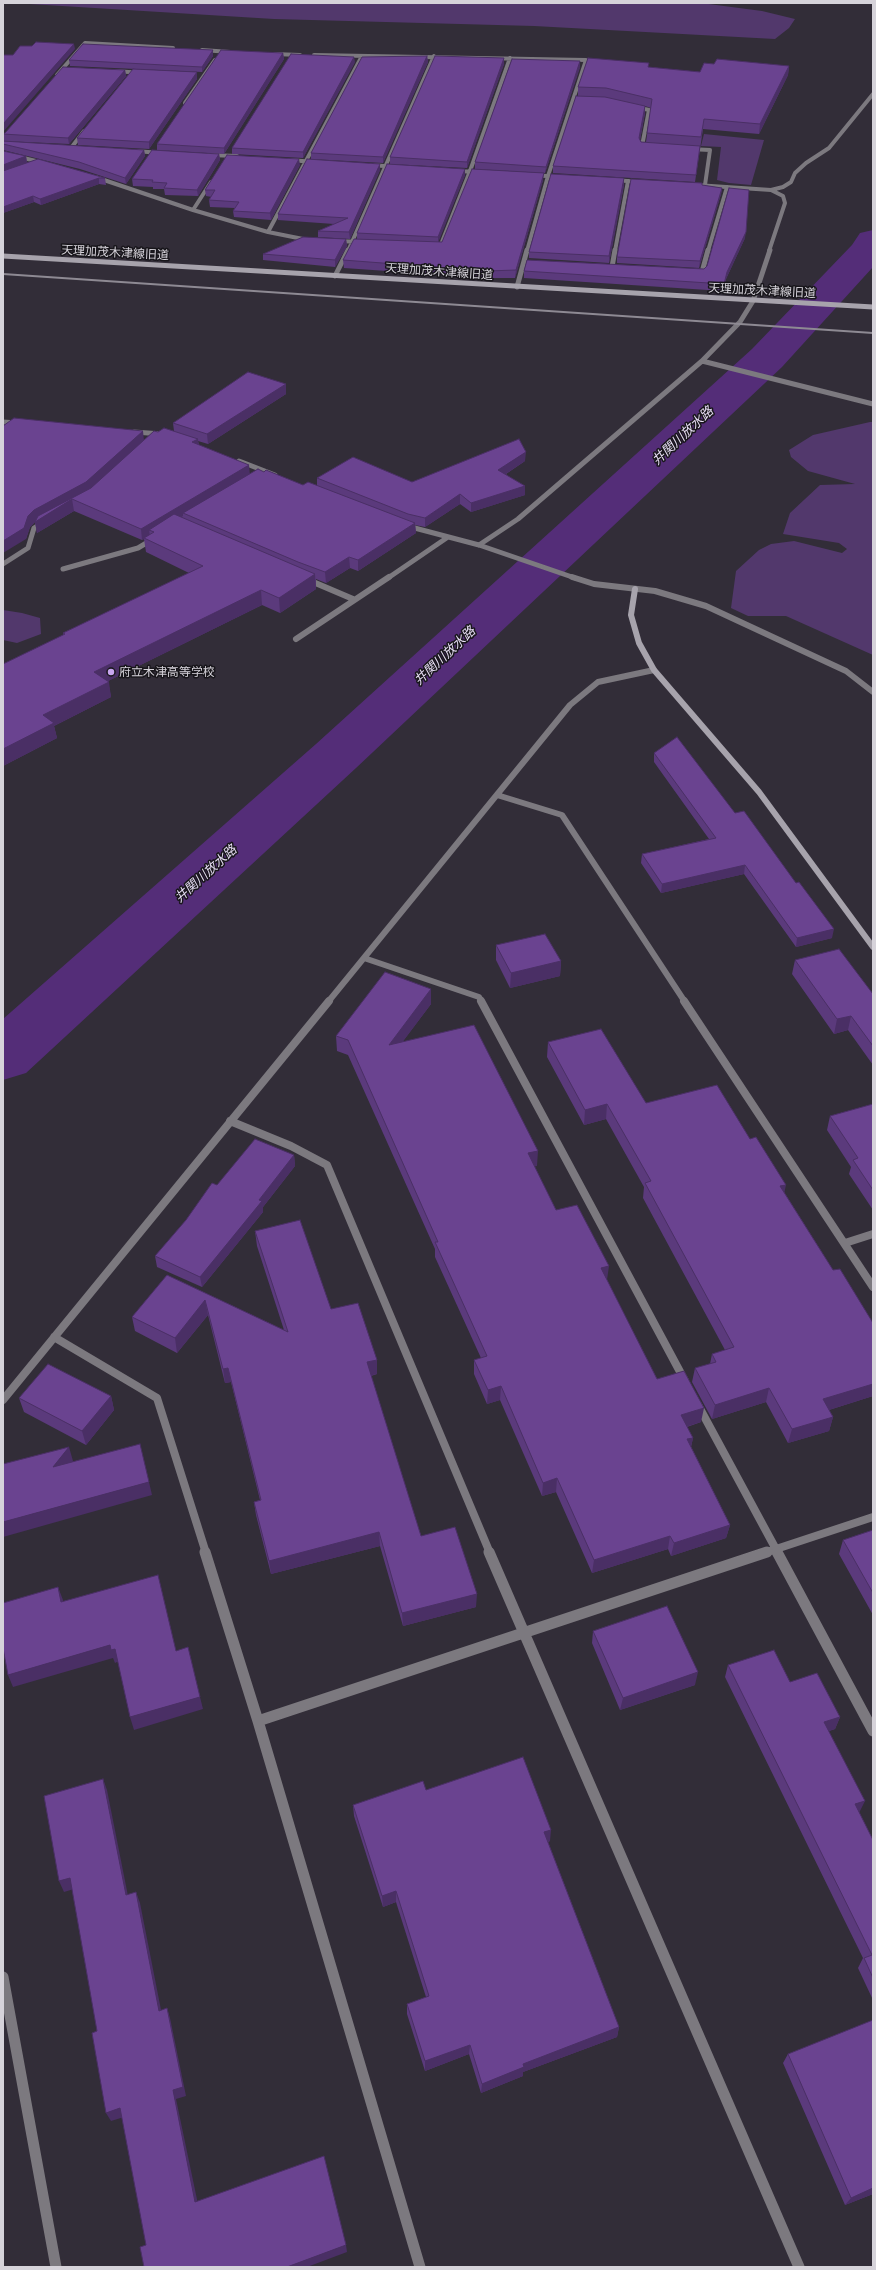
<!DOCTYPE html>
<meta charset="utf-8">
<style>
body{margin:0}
#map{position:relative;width:876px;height:2270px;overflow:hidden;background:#322d38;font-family:"Work Sans",sans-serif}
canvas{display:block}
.frame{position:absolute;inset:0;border:4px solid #d6d3da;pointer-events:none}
</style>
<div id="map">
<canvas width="876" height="2270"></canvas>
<div class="frame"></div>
</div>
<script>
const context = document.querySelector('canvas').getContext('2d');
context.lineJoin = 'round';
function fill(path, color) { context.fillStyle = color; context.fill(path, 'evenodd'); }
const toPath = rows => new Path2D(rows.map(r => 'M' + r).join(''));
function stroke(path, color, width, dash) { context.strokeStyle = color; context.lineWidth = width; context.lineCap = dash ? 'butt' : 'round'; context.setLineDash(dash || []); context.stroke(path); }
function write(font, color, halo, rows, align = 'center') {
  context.font = font + ' "Work Sans","Noto Sans JP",sans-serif'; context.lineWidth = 3; context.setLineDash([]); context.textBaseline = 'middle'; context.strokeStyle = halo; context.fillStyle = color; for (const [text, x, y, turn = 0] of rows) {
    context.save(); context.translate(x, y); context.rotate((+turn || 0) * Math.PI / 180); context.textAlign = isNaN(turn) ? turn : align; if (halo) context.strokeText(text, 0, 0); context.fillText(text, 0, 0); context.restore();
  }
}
fill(toPath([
 [13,3,701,3,762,11,795,19,789,28,775,39,534,26,274,19],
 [704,134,764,140,751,185,729,183,717,180,721,147,701,146],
 [870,422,873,422,873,655,786,616,748,616,731,608,736,571,759,550,771,544,794,541,842,553,847,549,839,543,783,534,790,513,820,485,855,484,808,471,791,457,789,450,813,435],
 [3,610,22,613,40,618,41,634,17,643,3,640]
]), '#52386c');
fill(toPath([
 [873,230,873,267,782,367,356,768,26,1073,3,1080,3,1019,316,744,752,349,852,245,860,233,873,230]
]), '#542d78');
stroke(toPath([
 [202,50,230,52],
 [274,54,300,55],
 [314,55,586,60,548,176,527,251],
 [115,71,142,73],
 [57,75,85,43,173,48],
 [185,103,215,60],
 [636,107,649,110,642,146,648,146],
 [71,148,84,131],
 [689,149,710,150,705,185],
 [135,151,161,153],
 [3,153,44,163],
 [209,155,237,156],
 [289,160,315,162],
 [371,165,397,167],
 [454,171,481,172],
 [532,175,561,177],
 [95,177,193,210,268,232,308,240],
 [614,180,640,182],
 [696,185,771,190,783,187,791,182,795,173,806,163,829,148,873,94],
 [193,210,211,182],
 [268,232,362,56],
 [336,241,362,242],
 [434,246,440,247,470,171,510,58],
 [348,251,434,56],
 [615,251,628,181],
 [708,251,727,187],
 [769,251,785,203,783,196,771,190]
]), '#7c797f', 4);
stroke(toPath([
 [612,267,615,250],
 [695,271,702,272,708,250],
 [335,276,348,250],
 [517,287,527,250],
 [702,361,873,404],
 [3,422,18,423],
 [134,432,162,434],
 [239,461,275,475],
 [407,526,479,545,575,578],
 [479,545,518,519,702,361,740,322,753,301,770,250],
 [3,564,28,548,34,528,45,521],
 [63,569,138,548,153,539],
 [388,578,448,537]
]), '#7c797f', 5);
stroke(toPath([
 [572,577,594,584,655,591,706,606,846,671,873,692],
 [306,579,353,599],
 [296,639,389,577],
 [497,795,562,815,685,1002],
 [364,958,479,997,482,1002],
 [328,1002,570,705,598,682,654,670]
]), '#7c797f', 6);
stroke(toPath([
 [481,1001,685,1381],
 [684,1001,873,1287],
 [230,1121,291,1146,327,1165,490,1553],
 [845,1243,873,1234],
 [54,1337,157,1398,206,1553],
 [3,1400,329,1001],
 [698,1405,778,1553],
 [764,1553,873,1517]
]), '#7c797f', 8);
stroke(toPath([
 [205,1552,258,1721,420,2267],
 [489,1552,799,2267],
 [777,1552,873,1731],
 [258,1721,767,1552],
 [3,1977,56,2267]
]), '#7c797f', 11);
stroke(toPath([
 [3,256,873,307]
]), '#a7a3ac', 5);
stroke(toPath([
 [635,589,631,615,639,643,654,670,759,792,873,947]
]), '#a7a3ac', 6);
stroke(toPath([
 [3,274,873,333]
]), '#8e8a93', 2);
fill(toPath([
 [283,53,284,59,224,154,157,150,157,144],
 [213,56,202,72,70,66,69,60],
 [427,56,428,62,383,163,311,159,311,153],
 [504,58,504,64,467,168,390,164,390,157],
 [355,62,303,158,232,154,232,148],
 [714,64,789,66,788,75,759,134,703,129,695,182,553,173,553,166,578,96,578,87,648,67,700,72],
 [645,106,651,108,646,142,641,142,640,140,645,113],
 [580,67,545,173,475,169,475,162],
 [125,70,126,76,69,144,3,141,3,134],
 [197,72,197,79,149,149,78,145,77,138],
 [3,144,144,150,145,156,126,184,80,169,3,150],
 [3,151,26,156,27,163,4,171,38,159,105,178,106,185,99,184,41,205,34,202,3,213],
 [219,154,220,160,198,196,165,195,164,189,153,189,153,187,133,186,132,179],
 [300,165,271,220,234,217,233,211,235,208,210,207,209,200,212,197,206,196,205,190],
 [380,170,350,239,318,237,318,231,334,224,278,220,278,214],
 [465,175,438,242,442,242,543,180,515,278,487,278,344,268,343,260,357,239,357,233],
 [624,185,609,263,529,258,529,252],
 [702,185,722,188,721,194,699,268,617,263,617,257],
 [745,238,726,279,723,291,524,278,524,271,704,269],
 [346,239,347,246,335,267,263,260,263,254],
 [286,384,286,394,208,444,198,441,199,445,250,474,303,485,317,486,317,478,412,482,525,461,506,474,525,495,471,512,460,504,425,527,415,525,416,533,358,571,350,568,326,583,316,579,316,589,280,613,262,605,108,681,111,697,54,726,57,738,3,766,63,635,63,633,189,573,146,552,144,539,142,540,74,511,37,533,35,522,30,527,26,539,3,426,144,440,158,432,174,431,173,423],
 [654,753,735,813,832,938,796,947,744,874,661,893,641,863,642,854,709,839,654,762],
 [496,945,561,961,560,976,510,988,496,960],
 [795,960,873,994,873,1065,848,1030,834,1034,792,974],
 [431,989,431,1004,403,1041,537,1166,534,1166,556,1210,607,1280,657,1379,701,1422,687,1427,693,1438,691,1447,730,1525,726,1538,671,1556,668,1549,592,1573,556,1492,542,1496,500,1400,487,1404,474,1374,474,1360,481,1358,435,1257,435,1249,348,1055,337,1051,336,1036],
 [548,1042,646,1103,784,1192,833,1270,873,1323,873,1396,829,1410,833,1417,829,1431,788,1443,766,1402,712,1419,692,1382,695,1368,710,1364,712,1354,725,1350,643,1198,644,1187,606,1119,584,1125,547,1057],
 [873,1104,873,1210,849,1174,851,1167,827,1130,830,1116],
 [294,1155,295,1166,263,1207,263,1212,202,1287,157,1267,155,1256,217,1185],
 [255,1231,331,1309,377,1360,377,1374,371,1376,421,1536,476,1607,403,1626,380,1546,271,1574,256,1515,254,1502,260,1500,231,1382,225,1383,208,1315,177,1353,135,1331,132,1317,167,1275,284,1330,257,1246],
 [111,1396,114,1410,86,1445,24,1412,19,1398],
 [873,1530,873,1615,839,1554,843,1540],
 [593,1631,695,1685,620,1710,592,1643],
 [728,1665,790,1682,840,1717,835,1729,829,1731,859,1813,873,1840,873,2000,858,1968,863,1958,725,1677],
 [426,1790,550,1841,548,1842,619,2027,617,2037,523,2072,523,2076,481,2093,469,2054,425,2071,407,2014,407,2004,426,1997,396,1902,383,1907,354,1816,353,1805],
 [788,2054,873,2194,845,2205,783,2063]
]), '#5b3a7c');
fill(toPath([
 [74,44,75,49,3,132,3,124],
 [213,50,213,56,202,72,202,67],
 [283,53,284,59,224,154,224,148],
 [427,56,428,62,383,163,383,157],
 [354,57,355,62,303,158,303,152],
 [504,58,504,64,467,168,467,162],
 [580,61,580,67,545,173,546,167],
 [789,66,788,75,759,134,760,124],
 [125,70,126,76,69,144,68,138],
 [197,72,197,79,149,149,149,142],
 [645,106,645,113,639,145,639,138],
 [144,150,145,156,126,184,125,178],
 [219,154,220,160,198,196,197,190],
 [26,156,27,163,3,171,3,165],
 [299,159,300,165,271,220,270,213],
 [380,164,380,170,350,239,349,232],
 [465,169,465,175,438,243,438,237],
 [544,173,543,180,515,278,516,270],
 [99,178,99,184,41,205,40,199],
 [624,178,624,185,609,263,609,256],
 [722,188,721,194,699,268,700,261],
 [33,196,34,202,3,213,3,207],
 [746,232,745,238,726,279,723,291,724,284,727,272],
 [346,239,347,246,335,267,335,260],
 [286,384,286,394,208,444,207,434],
 [143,431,144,441,88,493,72,499,74,511,37,533,35,522,30,527,26,539,3,553,3,541,34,510],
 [198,439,199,450,192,442],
 [526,452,525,461,498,479,498,470],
 [249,465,250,476,183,513,183,516,154,533,154,532,149,530,150,536,144,538,144,539,142,540,141,529],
 [525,486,525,495,471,512,471,503],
 [460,494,460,504,425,527,425,518],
 [415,523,416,533,358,571,358,560],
 [349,557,350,568,326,583,325,572],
 [315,574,316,589,280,613,279,598],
 [261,590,262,605,96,687,94,672],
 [109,682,111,697,54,726,57,738,3,766,3,749,43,715],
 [745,865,744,874,661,893,662,884],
 [834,929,832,938,796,947,797,938],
 [561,961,560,976,510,988,511,973],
 [431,989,431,1004,389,1060,389,1045],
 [851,1016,848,1030,834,1034,837,1019],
 [607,1104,606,1119,584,1125,585,1110],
 [538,1151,537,1166,527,1168,528,1153],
 [294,1155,295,1166,263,1207,263,1212,202,1287,200,1277,259,1200],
 [786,1185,783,1199,780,1186],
 [609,1266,607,1280,601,1268],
 [205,1300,208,1315,177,1353,175,1338],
 [377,1360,377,1374,368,1376,367,1362],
 [228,1368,231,1382,225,1383,223,1369],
 [873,1384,873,1396,819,1413,823,1399],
 [501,1386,500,1400,487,1404,488,1390],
 [769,1388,766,1402,712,1419,715,1405],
 [111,1396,114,1410,86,1445,82,1431],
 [704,1408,701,1422,679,1429,681,1415],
 [833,1417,829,1431,788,1443,792,1429],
 [693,1438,690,1451,687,1439],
 [69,1447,73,1461,57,1480,53,1467],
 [557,1478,556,1492,542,1496,543,1483],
 [149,1482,152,1495,3,1537,3,1522],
 [730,1525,726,1538,671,1556,674,1543],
 [379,1532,380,1546,271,1574,269,1561],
 [670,1536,668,1549,592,1573,594,1560],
 [58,1587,63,1600,66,1615,61,1602],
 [477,1594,476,1607,403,1626,402,1613],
 [110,1645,115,1649,119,1661,115,1663,113,1658,13,1687,8,1675],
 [698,1672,695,1685,620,1710,623,1698],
 [200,1697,203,1709,134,1730,130,1717],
 [840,1717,835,1729,820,1734,824,1722],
 [103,1779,107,1790,130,1906,126,1895],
 [865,1801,859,1813,855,1804],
 [551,1830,550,1841,543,1843,544,1832],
 [70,1878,74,1889,64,1892,59,1881],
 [396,1891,396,1902,383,1907,382,1896],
 [136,1892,140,1903,163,2020,159,2011],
 [167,2008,170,2018,186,2096,176,2099,199,2209,195,2202,173,2090],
 [619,2027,617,2037,523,2072,523,2076,481,2093,482,2084,523,2064],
 [470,2045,469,2054,425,2071,425,2061],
 [120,2108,124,2117,111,2121,106,2113],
 [873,2188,873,2194,845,2205,851,2198],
 [346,2245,347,2252,307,2267,287,2267]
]), '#4a2f65');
const building = toPath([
 [36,42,74,44,3,124,3,55,13,55,20,46,32,46,36,42],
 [83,44,213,50,202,67,69,60,83,44],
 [221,50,283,53,224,148,157,144,221,50],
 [291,54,354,57,303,152,232,148,291,54],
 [427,56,383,157,311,153,362,57,427,56],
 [435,56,504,58,467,162,390,157,435,56],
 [588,58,649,63,648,67,700,72,704,63,714,64,717,59,789,66,760,124,704,119,701,137,647,133,652,99,606,88,578,87,588,58],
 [512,59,580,61,546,167,475,162,512,59],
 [63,67,125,70,68,138,3,134,5,133,63,67],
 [133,69,197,72,149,142,77,138,133,69],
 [576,96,605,97,645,106,639,138,641,142,700,146,696,175,553,166,576,96],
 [3,141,144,150,125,178,79,162,3,144,3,141],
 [152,150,219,154,197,190,164,188,167,183,152,182,153,180,132,179,152,150],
 [3,151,26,156,3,165,3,151],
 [227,155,299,159,270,213,233,211,239,202,209,200,215,190,205,190,227,155],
 [38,159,105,178,99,178,40,199,33,196,3,207,3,171,38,159],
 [307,159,380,164,349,232,318,231,348,218,278,214,307,159],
 [387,164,465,169,438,237,357,233,387,164],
 [472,169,544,173,516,270,487,271,343,260,354,239,442,242,472,169],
 [551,174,624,178,609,256,529,252,551,174],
 [631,179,702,183,702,185,722,188,700,261,617,257,631,179],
 [729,188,749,190,746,232,727,272,724,284,524,271,527,260,704,269,707,266,729,188],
 [303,237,346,239,335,260,263,254,303,237],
 [248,372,286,384,207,434,173,423,248,372],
 [14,418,143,431,86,482,34,510,28,516,24,528,3,541,3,426,14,418],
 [164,428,198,439,192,442,249,465,141,529,72,499,35,522,38,516,91,488,154,431,158,432,164,428],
 [519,439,526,452,498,470,525,486,471,503,460,494,425,518,408,514,317,478,353,457,412,482,519,439],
 [258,469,264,472,266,470,303,485,308,482,415,523,358,560,349,557,325,572,298,562,183,513,258,469],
 [174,514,315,574,279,598,261,590,94,672,109,682,43,715,54,723,3,749,3,664,65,634,63,633,203,566,144,538,154,532,149,530,174,514],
 [677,737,735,813,744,811,796,883,799,882,834,929,797,938,745,865,662,884,642,854,716,838,654,753,677,737],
 [545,934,561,961,511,973,496,945,545,934],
 [839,949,873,994,873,1046,851,1016,837,1019,795,960,839,949],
 [385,972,431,989,389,1045,474,1025,538,1151,528,1153,556,1210,577,1205,609,1266,601,1268,657,1379,684,1371,704,1408,681,1415,693,1438,687,1439,730,1525,674,1543,670,1536,594,1560,557,1478,543,1483,501,1386,488,1390,474,1360,487,1356,435,1242,438,1242,348,1040,336,1036,385,972],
 [601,1029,646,1103,717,1085,750,1139,756,1137,786,1185,780,1186,833,1270,840,1269,873,1323,873,1384,823,1399,833,1417,792,1429,769,1388,715,1405,695,1368,716,1362,712,1354,734,1347,645,1183,651,1181,607,1104,585,1110,548,1042,601,1029],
 [873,1104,873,1190,853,1160,858,1158,830,1116,873,1104],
 [255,1139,294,1155,259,1200,262,1201,200,1277,155,1256,186,1220,212,1183,217,1185,255,1139],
 [300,1220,331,1309,358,1303,377,1360,367,1362,421,1536,455,1527,477,1594,402,1613,379,1532,269,1561,254,1502,261,1500,228,1368,223,1369,205,1300,175,1338,132,1317,167,1275,288,1332,255,1231,300,1220],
 [48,1364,111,1396,82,1431,19,1398,48,1364],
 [140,1444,149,1482,3,1522,3,1464,69,1447,53,1467,140,1444],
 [873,1530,873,1593,843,1540,873,1530],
 [158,1575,176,1651,188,1647,200,1697,130,1717,115,1649,111,1650,110,1645,8,1675,3,1648,3,1603,58,1587,61,1602,158,1575],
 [667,1606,698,1672,623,1698,593,1631,667,1606],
 [774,1650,790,1682,817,1673,840,1717,824,1722,865,1801,855,1804,873,1840,873,1978,864,1958,872,1955,728,1665,774,1650],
 [523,1757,551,1830,544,1832,619,2027,523,2064,524,2067,482,2084,470,2045,425,2061,407,2004,429,1996,396,1891,382,1896,353,1805,423,1781,426,1790,523,1757],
 [103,1779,126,1895,136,1892,159,2011,167,2008,183,2087,173,2090,195,2202,324,2156,346,2245,287,2267,144,2267,140,2247,146,2245,120,2108,106,2113,92,2033,97,2031,70,1878,59,1881,44,1796,103,1779],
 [873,2020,873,2188,851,2198,788,2054,873,2020]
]);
fill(building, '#6a4390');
stroke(building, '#4a2f65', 1);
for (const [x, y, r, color] of [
 [111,672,4,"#c8a6ef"]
]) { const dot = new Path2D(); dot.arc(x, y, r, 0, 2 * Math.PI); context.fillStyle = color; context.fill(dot); stroke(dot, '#18161b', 1.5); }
write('12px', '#d6d3da', '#18161b', [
 ["天理加茂木津線旧道",115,253,3],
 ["天理加茂木津線旧道",439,272,4],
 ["天理加茂木津線旧道",762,291,3]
]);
write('12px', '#d6d3da', '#18161b', [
 ["府立木津高等学校",119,672]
], 'left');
write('italic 13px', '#e6ddf3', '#18161b', [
 ["井関川放水路",683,436,-43],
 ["井関川放水路",445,656,-43],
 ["井関川放水路",206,874,-42]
]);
</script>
